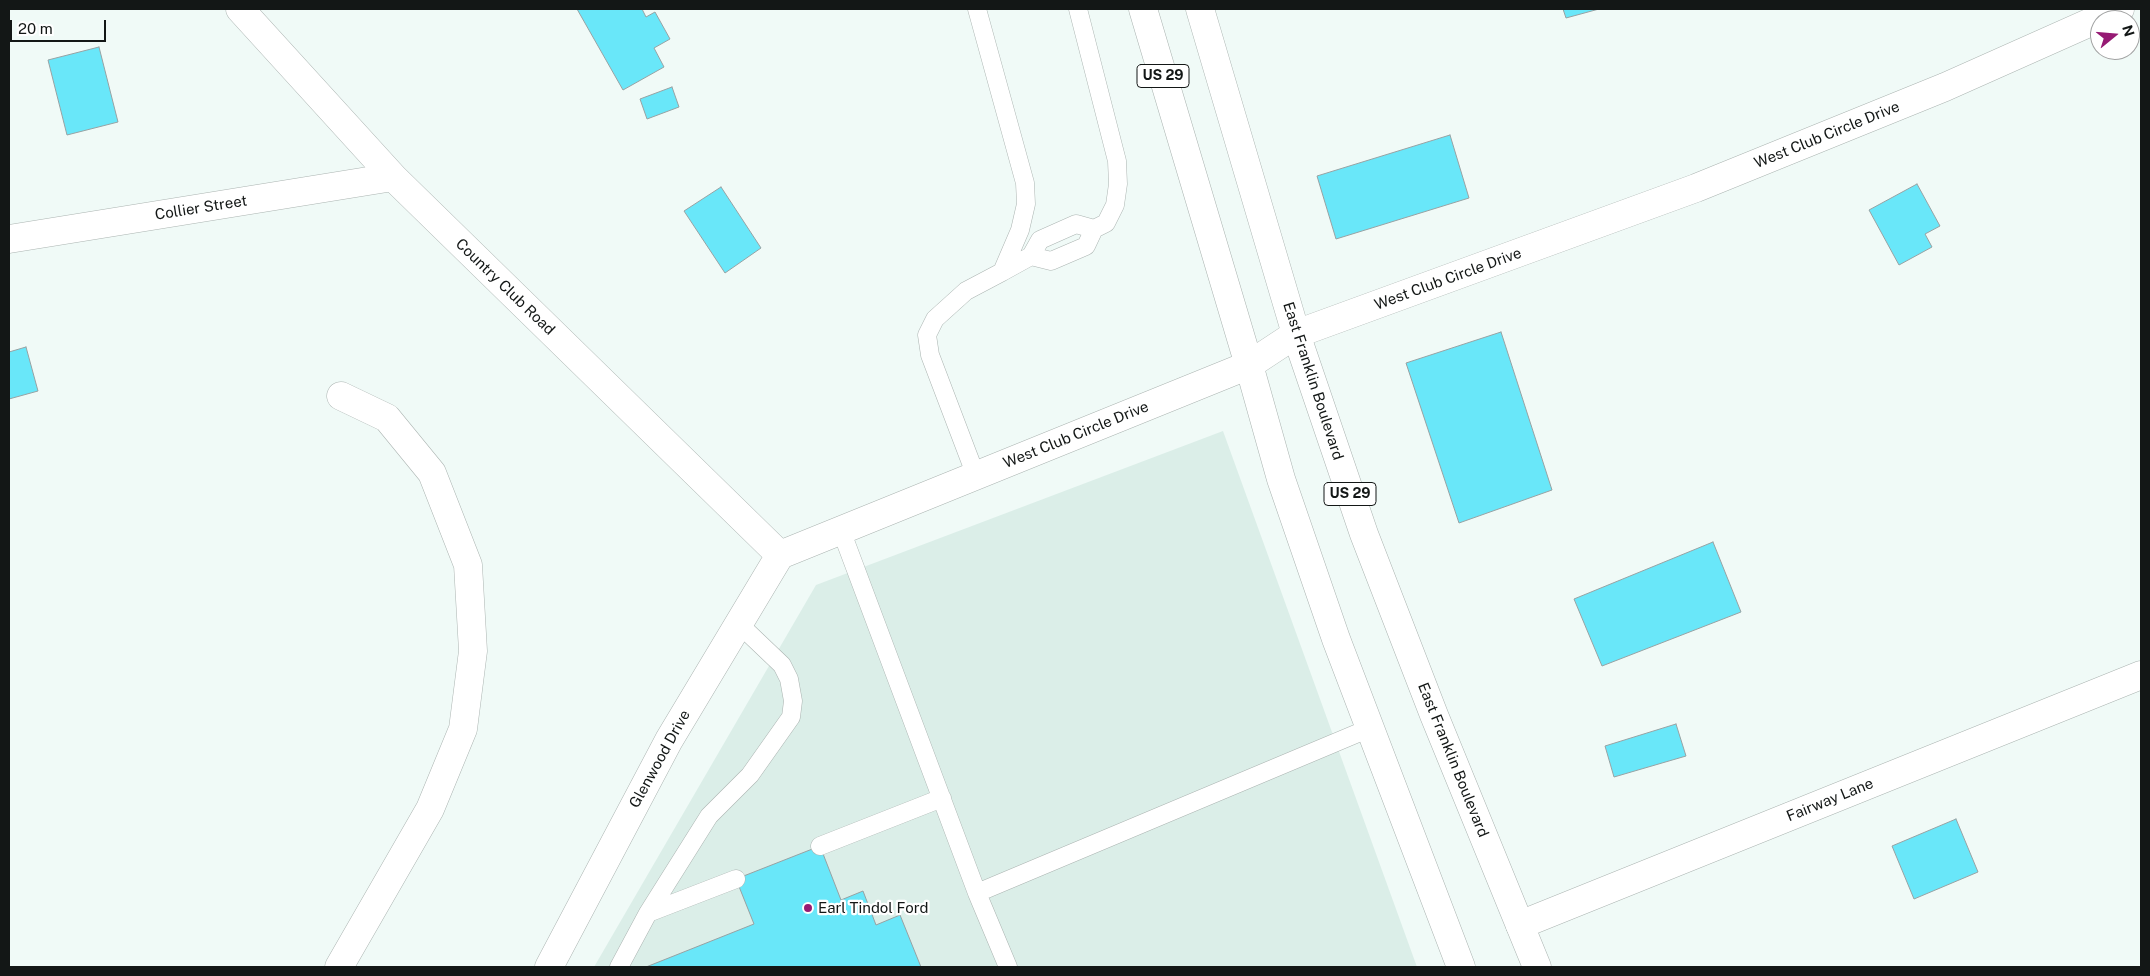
<!DOCTYPE html>
<style>
body{margin:0}
#map{position:relative;width:2150px;height:976px;overflow:hidden;background:#f0faf7;font-family:"Public Sans",sans-serif}
canvas{display:block}
.frame{position:absolute;inset:0;border:10px solid #131716;pointer-events:none}
.north{position:absolute;left:2090px;top:10px;width:50px;height:50px;box-sizing:border-box;background:#fff;border:1px solid #a1a2a2;border-radius:50%;rotate:73deg;font-size:14px;font-weight:700;line-height:20px;text-align:center;color:#131716}
.north::after{content:'';display:block;margin:auto;width:18px;height:22px;background:#961a74;clip-path:polygon(50% 0,100% 100%,50% 72%,0 100%)}
.scale{position:absolute;left:10px;top:20px;width:96px;height:22px;box-sizing:border-box;border:2px solid #131716;border-top:0;padding-left:6px;font-size:15px;line-height:18px;white-space:nowrap;color:#131716;-webkit-text-stroke:4px #fff;paint-order:stroke}
</style>
<div id="map">
<canvas width="2150" height="976"></canvas>
<div class="frame"></div>
<div class="north">N</div>
<div class="scale">20 m</div>
</div>
<script>
const context = document.querySelector('canvas').getContext('2d');
context.lineJoin = 'round';
function fill(path, color) { context.fillStyle = color; context.fill(path, 'evenodd'); }
const toPath = rows => new Path2D(rows.map(r => 'M' + r).join(''));
function stroke(path, color, width, dash) { context.strokeStyle = color; context.lineWidth = width; context.lineCap = dash ? 'butt' : 'round'; context.setLineDash(dash || []); context.stroke(path); }
function write(font, color, halo, rows, align = 'center') {
  context.font = font + ' "Public Sans",sans-serif'; context.lineWidth = 4.5; context.setLineDash([]); context.textBaseline = 'middle'; context.strokeStyle = halo; context.fillStyle = color; for (const [text, x, y, turn = 0] of rows) {
    context.save(); context.translate(x, y); context.rotate((+turn || 0) * Math.PI / 180); context.textAlign = isNaN(turn) ? turn : align; if (halo) context.strokeText(text, 0, 0); context.fillText(text, 0, 0); context.restore();
  }
}
fill(toPath([
 [1223,431,1417,967,594,967,816,585]
]), '#dbeee8');
const building = toPath([
 [577,9,642,9,646,17,655,12,670,39,654,48,664,67,623,90,577,9],
 [1563,9,1599,9,1566,18,1563,9],
 [99,47,118,122,67,135,48,60,99,47],
 [672,87,679,107,647,119,640,99,672,87],
 [1450,135,1469,198,1336,239,1317,176,1450,135],
 [1917,184,1940,226,1925,234,1932,247,1899,265,1869,210,1917,184],
 [721,187,761,248,725,273,684,211,721,187],
 [1501,332,1552,490,1459,523,1406,363,1501,332],
 [26,347,38,391,9,399,9,352,26,347],
 [1713,542,1741,612,1602,666,1574,599,1713,542],
 [1676,724,1686,756,1614,777,1605,746,1676,724],
 [1956,819,1978,872,1914,899,1892,846,1956,819],
 [820,846,841,900,863,891,876,925,900,915,921,967,646,967,754,924,736,879,820,846]
]);
fill(building, '#69e7f9');
stroke(building, '#97a2a3', 1);
const lane = toPath([
 [977,9,1025,183,1026,204,1020,230,1002,272,1031,256,1051,261,1086,246,1094,229,1106,223,1115,205,1118,184,1117,161,1078,9],
 [1031,256,1040,240,1076,224,1094,229],
 [976,476,930,355,927,335,935,319,966,291,1002,272],
 [841,530,977,893],
 [820,846,942,798],
 [648,913,736,879],
 [619,967,648,913,709,816,750,775,791,717,793,701,789,679,782,665,739,624],
 [1008,967,977,893,1370,728]
]);
const street = toPath([
 [240,9,393,177,780,555],
 [9,239,393,177],
 [780,555,1249,365,1296,334,1696,188,1945,87,2120,9],
 [1520,925,2141,675],
 [339,967,430,809,463,729,473,651,468,565,432,473,387,418,341,396],
 [549,967,669,740,780,555]
]);
const primary = toPath([
 [1143,9,1249,365,1281,479,1336,639,1461,967],
 [1200,9,1296,334,1364,534,1434,715,1537,967]
]);
stroke(lane, '#abb4b1', 19);
stroke(street, '#abb4b1', 29);
stroke(primary, '#abb4b1', 29);
stroke(lane, '#fff', 18);
stroke(street, '#fff', 28);
stroke(primary, '#fff', 28);
for (const [x, y, r, color] of [
 [808,908,5,"#961a74"]
]) { const dot = new Path2D(); dot.arc(x, y, r, 0, 2 * Math.PI); context.fillStyle = color; context.fill(dot); stroke(dot, '#fff', 2); }
for (const [x, y, w] of [
 [1163,76,52],
 [1350,494,52]
]) { const box = new Path2D(); box.roundRect(x - w / 2, y - 11.5, w, 23, 4); context.fillStyle = '#fff'; context.fill(box); stroke(box, '#131716', 1); }
write('bold 14px', '#131716', null, [
 ["US 29",1163,76],
 ["US 29",1350,494]
]);
write('15px', '#131716', '#fff', [
 ["West Club Circle Drive",1827,135,-22],
 ["Collier Street",201,208,-9],
 ["West Club Circle Drive",1448,279,-20],
 ["Country Club Road",505,287,44],
 ["East Franklin Boulevard",1313,381,72],
 ["West Club Circle Drive",1076,435,-22],
 ["Glenwood Drive",660,759,-61],
 ["East Franklin Boulevard",1453,760,68],
 ["Fairway Lane",1830,800,-22]
]);
write('15px', '#131716', '#fff', [
 ["Earl Tindol Ford",818,908]
], 'left');
</script>
